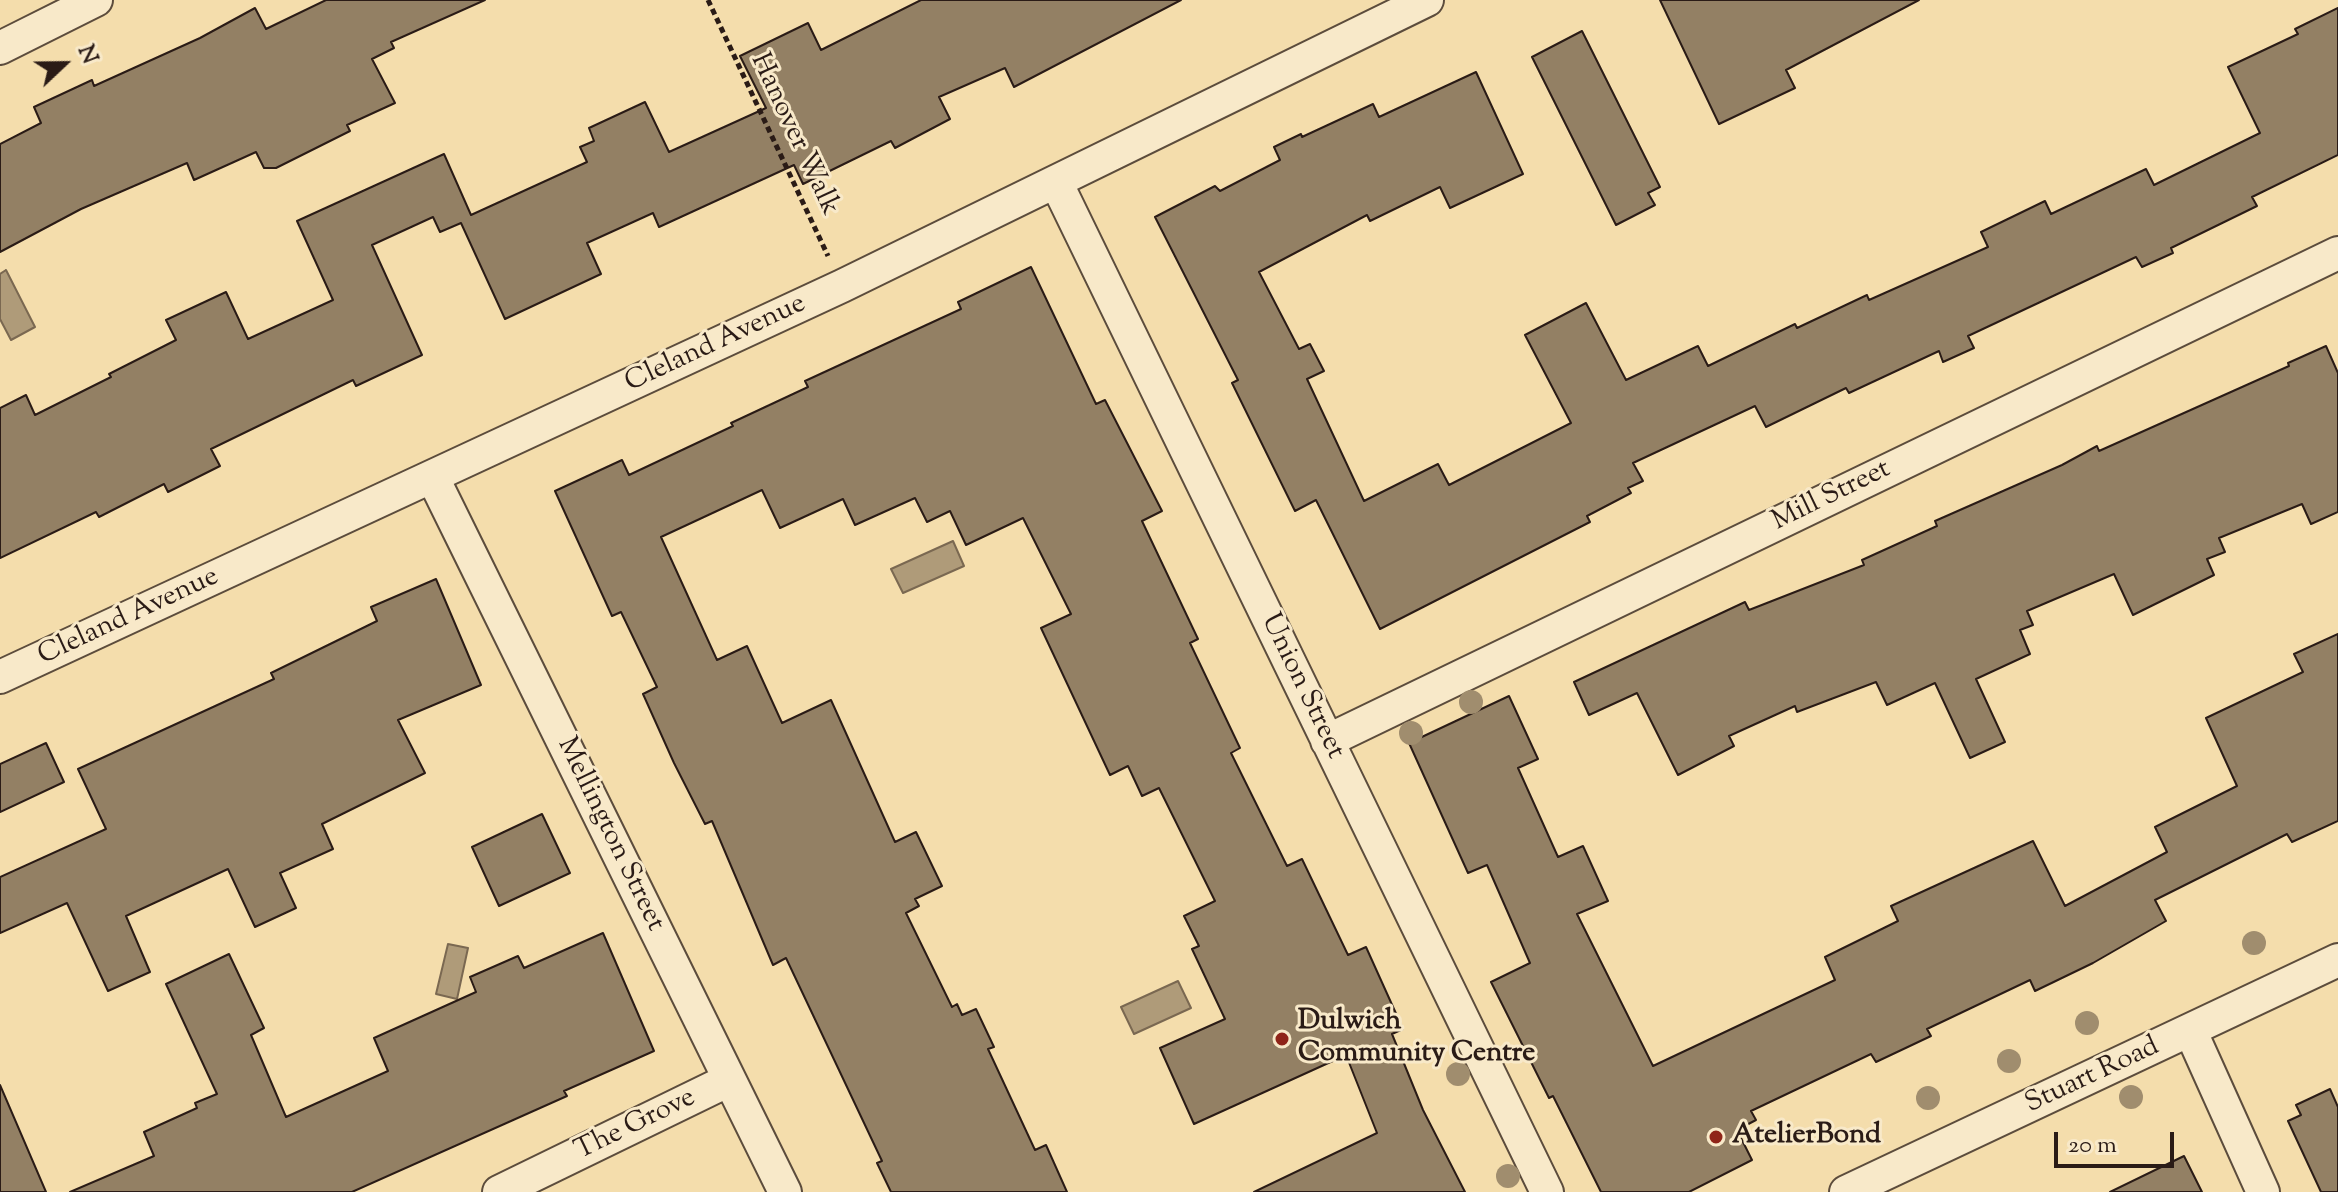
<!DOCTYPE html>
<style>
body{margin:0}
#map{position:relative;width:2338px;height:1192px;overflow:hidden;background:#f4ddac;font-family:"Sorts Mill Goudy",serif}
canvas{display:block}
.north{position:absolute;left:24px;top:24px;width:80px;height:80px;-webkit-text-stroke:6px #f8e9c9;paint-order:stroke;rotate:68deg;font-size:22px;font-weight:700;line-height:32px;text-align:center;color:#2a1b16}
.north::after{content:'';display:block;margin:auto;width:28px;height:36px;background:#2a1b16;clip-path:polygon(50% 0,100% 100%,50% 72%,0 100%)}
.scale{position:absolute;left:2054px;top:1132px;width:120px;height:36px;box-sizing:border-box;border:4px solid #2a1b16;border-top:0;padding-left:10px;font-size:24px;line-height:28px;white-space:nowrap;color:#2a1b16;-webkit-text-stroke:6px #f8e9c9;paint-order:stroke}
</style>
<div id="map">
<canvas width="2338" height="1192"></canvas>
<div class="north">N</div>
<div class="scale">20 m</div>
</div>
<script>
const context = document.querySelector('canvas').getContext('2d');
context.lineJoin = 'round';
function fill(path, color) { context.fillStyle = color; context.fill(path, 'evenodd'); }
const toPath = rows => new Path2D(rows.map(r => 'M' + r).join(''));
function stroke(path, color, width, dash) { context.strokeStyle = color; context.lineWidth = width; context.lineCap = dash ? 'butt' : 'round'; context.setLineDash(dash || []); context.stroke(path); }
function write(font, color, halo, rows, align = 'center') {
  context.font = font + ' "Sorts Mill Goudy",serif'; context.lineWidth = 6; context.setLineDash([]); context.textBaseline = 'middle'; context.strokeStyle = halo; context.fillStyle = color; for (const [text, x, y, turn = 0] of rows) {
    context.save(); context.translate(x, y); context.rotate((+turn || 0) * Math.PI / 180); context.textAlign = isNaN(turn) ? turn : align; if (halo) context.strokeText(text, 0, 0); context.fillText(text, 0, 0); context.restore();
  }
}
const water = toPath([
 [6,270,35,327,11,340,0,319,0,274,6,270],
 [953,541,964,566,903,593,891,569,953,541],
 [448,944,468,948,457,999,436,994,448,944],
 [1178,981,1191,1008,1134,1034,1121,1007,1178,981]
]);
fill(water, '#af9b79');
stroke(water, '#7a6851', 2);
const building = toPath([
 [326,0,485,0,391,42,394,48,372,59,395,103,347,125,350,131,276,168,264,168,256,152,194,180,187,163,81,209,0,252,0,144,41,123,34,107,92,80,94,86,200,38,255,8,266,29,326,0],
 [921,0,1181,0,1014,87,1005,68,939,97,950,119,895,148,891,141,803,184,794,165,659,227,653,213,587,243,601,274,505,319,461,223,440,232,433,217,372,245,422,355,356,386,353,380,211,449,220,466,168,492,164,484,99,517,96,512,0,558,0,408,26,395,35,415,111,377,109,374,176,340,166,320,226,292,248,339,333,300,297,221,444,154,471,215,587,162,580,147,594,141,589,128,645,102,669,152,766,108,740,56,808,23,821,50,921,0],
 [1660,0,1919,0,1786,70,1795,88,1719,124,1660,0],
 [2338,8,2338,155,2252,197,2257,206,2171,248,2173,253,2142,267,2136,257,1968,336,1974,348,1943,362,1939,351,1849,393,1846,388,1766,427,1755,406,1633,463,1643,481,1628,488,1631,493,1587,516,1590,522,1380,629,1316,500,1295,511,1232,383,1238,380,1155,217,1215,186,1220,191,1280,160,1274,147,1301,134,1302,137,1373,104,1379,117,1476,72,1523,174,1450,208,1440,187,1370,221,1367,215,1259,272,1299,349,1310,344,1324,371,1307,379,1364,501,1438,464,1449,485,1571,423,1525,335,1586,303,1626,380,1698,346,1708,366,1795,324,1797,328,1867,295,1869,300,1988,247,1981,232,2045,201,2051,214,2146,169,2154,185,2260,133,2228,67,2298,34,2295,29,2338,8],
 [1582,31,1660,187,1648,193,1655,205,1616,225,1532,57,1582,31],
 [1031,267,1096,404,1105,400,1162,511,1142,521,1198,639,1190,643,1240,748,1231,753,1287,866,1302,859,1348,955,1366,947,1403,1029,1392,1034,1423,1110,1465,1192,1254,1192,1377,1133,1346,1055,1194,1124,1160,1048,1225,1019,1192,949,1199,946,1184,916,1215,901,1159,788,1142,796,1128,766,1110,775,1041,628,1071,614,1023,518,966,545,950,511,927,522,915,498,855,525,843,499,780,528,762,490,661,537,717,660,747,646,782,723,831,700,895,842,916,832,942,886,915,899,919,906,906,913,952,1007,957,1004,962,1015,976,1009,994,1047,988,1049,1035,1150,1046,1145,1067,1192,891,1192,877,1163,882,1161,786,958,773,965,712,821,705,824,674,763,643,694,657,687,621,612,612,616,555,491,622,460,629,475,733,426,731,423,808,387,805,381,961,309,958,302,1031,267],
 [2326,346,2338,373,2338,512,2311,524,2302,504,2219,538,2225,552,2207,559,2214,575,2133,615,2114,574,2027,611,2033,625,2020,630,2030,654,1976,679,2005,742,1970,758,1935,683,1887,705,1876,682,1797,712,1795,706,1729,736,1734,746,1678,775,1637,693,1589,715,1574,682,1745,602,1749,610,1864,565,1862,560,1937,526,1935,521,2062,465,2097,446,2099,451,2289,366,2288,363,2326,346],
 [436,579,481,685,398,720,425,773,322,824,333,849,280,873,296,908,255,927,228,869,126,916,150,972,108,991,67,903,0,933,0,877,106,829,78,769,274,679,271,673,377,621,371,607,436,579],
 [2338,634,2338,821,2292,842,2287,834,2155,900,2166,921,2093,963,2035,991,2030,980,1927,1029,1931,1036,1876,1062,1871,1054,1751,1111,1756,1120,1737,1130,1752,1160,1689,1192,1601,1192,1553,1096,1549,1098,1491,982,1530,963,1487,865,1468,873,1409,743,1509,696,1538,759,1518,768,1558,857,1583,846,1608,901,1577,914,1653,1066,1835,980,1825,957,1898,921,1891,906,2033,841,2065,906,2167,852,2155,827,2237,786,2206,718,2303,672,2294,654,2338,634],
 [46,743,64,782,0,812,0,764,46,743],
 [542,814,570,873,499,906,472,847,542,814],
 [603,933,654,1051,564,1091,567,1096,352,1192,70,1192,154,1156,144,1132,197,1108,195,1103,217,1094,166,984,229,954,264,1028,251,1035,286,1117,388,1071,374,1038,476,992,470,977,518,956,524,968,603,933],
 [0,1085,46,1192,0,1192,0,1085],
 [2330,1089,2338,1107,2338,1192,2321,1192,2288,1121,2301,1115,2296,1105,2330,1089],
 [2184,1156,2202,1192,2110,1192,2184,1156]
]);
fill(building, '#938064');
stroke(building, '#2a1b16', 2);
const minor = toPath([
 [0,48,96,0],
 [1056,182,1547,1192],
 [433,478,785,1192],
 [0,677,842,286,1427,0],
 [1327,741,2338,253],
 [2191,1032,2263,1192],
 [499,1192,729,1080],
 [1846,1192,2338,960]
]);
stroke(minor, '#5c4c3c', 36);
stroke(toPath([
 [708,0,828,256]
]), '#2a1b16', 5, [6, 4]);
stroke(minor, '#f8e9c9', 32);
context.fillStyle = '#a08d6e';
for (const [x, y] of [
 [1471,702],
 [1411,733],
 [2254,943],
 [2087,1023],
 [2009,1061],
 [1458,1074],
 [2131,1097],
 [1928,1098],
 [1508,1176]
]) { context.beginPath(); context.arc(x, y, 12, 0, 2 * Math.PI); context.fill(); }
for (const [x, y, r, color] of [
 [1282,1039,8,"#8f2418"],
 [1716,1137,8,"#8f2418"]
]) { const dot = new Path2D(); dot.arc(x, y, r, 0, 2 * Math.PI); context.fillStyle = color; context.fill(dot); stroke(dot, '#f8e9c9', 3); }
write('28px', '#2a1b16', '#f8e9c9', [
 ["Hanover Walk",793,135,65],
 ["Cleland Avenue",716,345,-25],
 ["Mill Street",1832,497,-26],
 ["Cleland Avenue",129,618,-25],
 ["Union Street",1301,687,64],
 ["Mellington Street",609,835,64],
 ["Stuart Road",2093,1077,-25],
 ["The Grove",636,1126,-26]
]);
write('bold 28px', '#2a1b16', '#f8e9c9', [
 ["Dulwich",1298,1023],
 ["Community Centre",1298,1055],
 ["AtelierBond",1732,1137]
], 'left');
</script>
